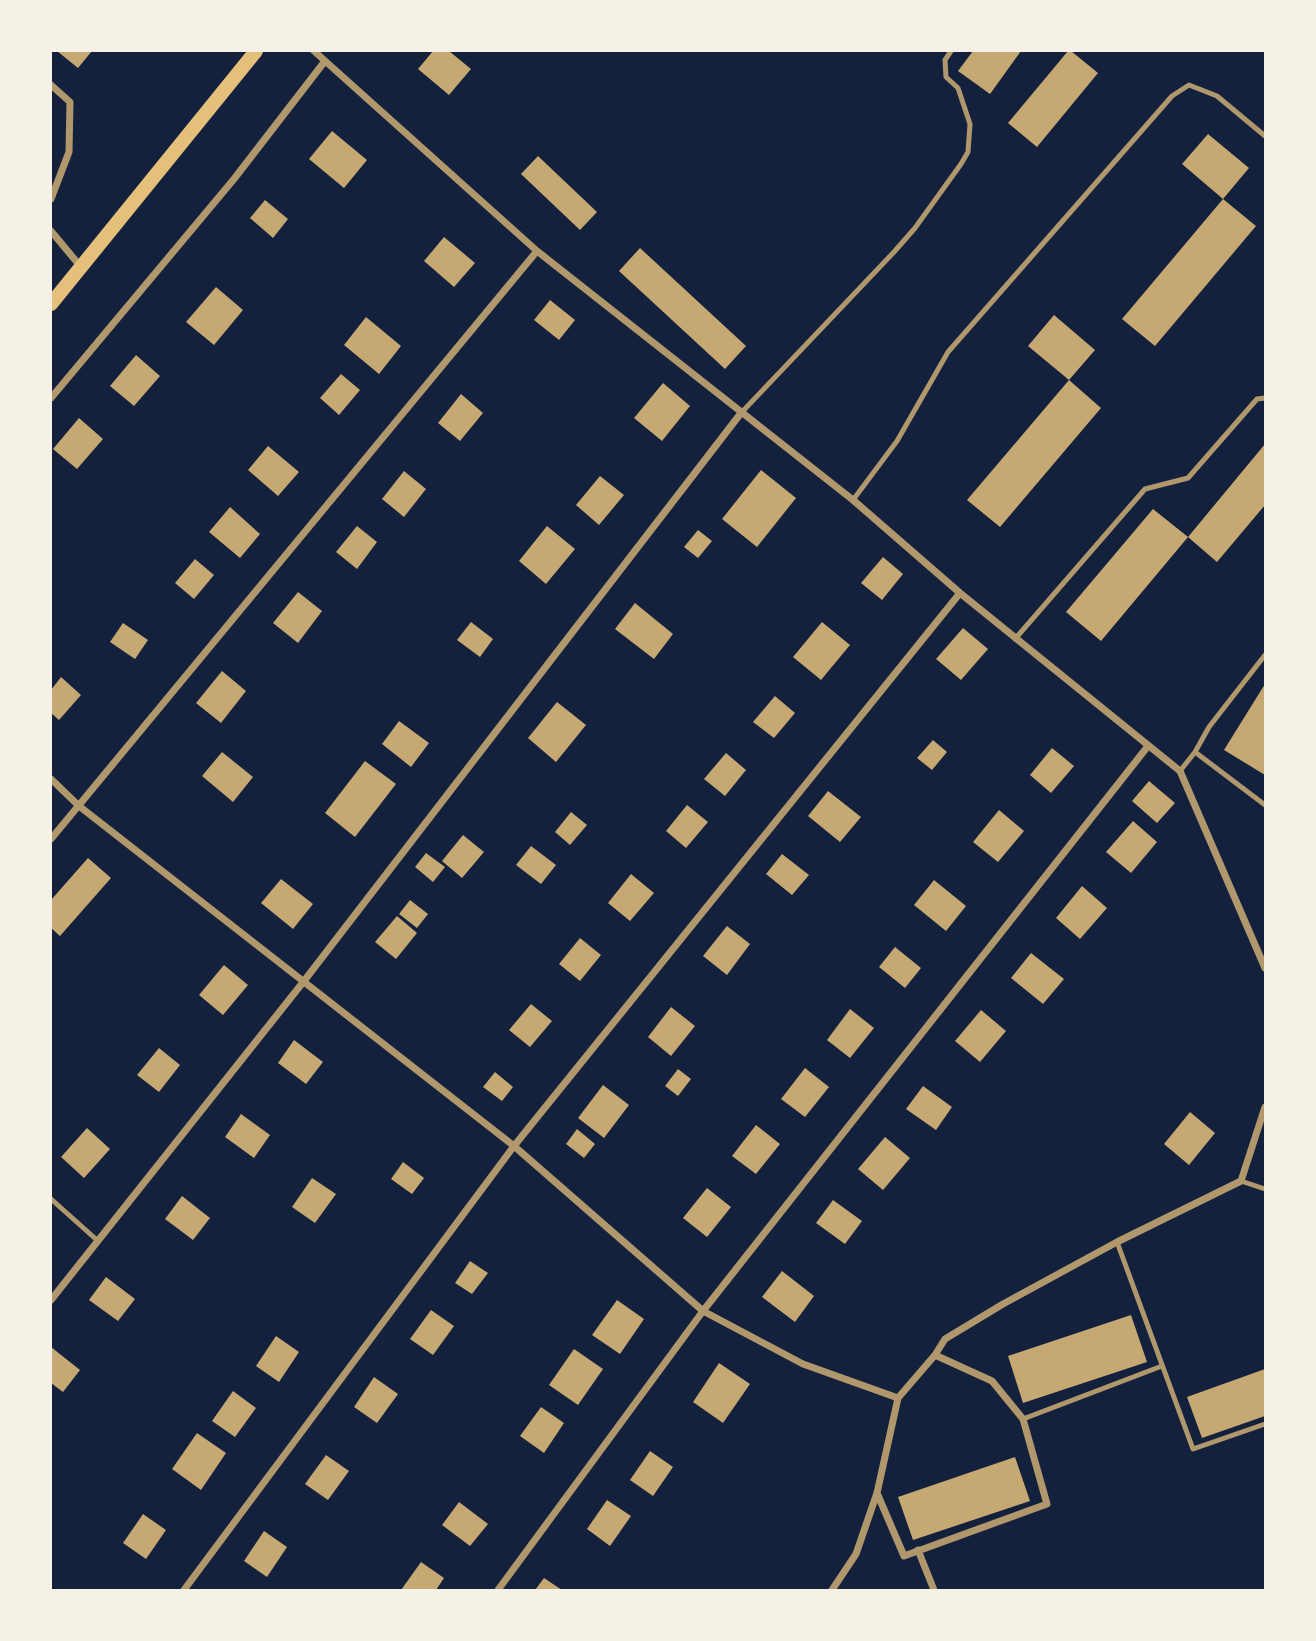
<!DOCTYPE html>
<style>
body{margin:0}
#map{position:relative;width:1316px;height:1641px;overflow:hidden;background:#14213d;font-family:"DM Sans",sans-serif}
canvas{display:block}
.frame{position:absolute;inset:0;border:52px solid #f6f1e7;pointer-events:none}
</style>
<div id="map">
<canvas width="1316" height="1641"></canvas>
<div class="frame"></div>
</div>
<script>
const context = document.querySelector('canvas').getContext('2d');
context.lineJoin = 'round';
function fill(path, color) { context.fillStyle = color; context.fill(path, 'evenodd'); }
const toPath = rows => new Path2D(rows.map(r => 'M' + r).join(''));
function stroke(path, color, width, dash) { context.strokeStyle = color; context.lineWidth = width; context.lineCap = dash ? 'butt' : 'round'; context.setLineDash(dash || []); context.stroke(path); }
fill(toPath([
 [57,51,92,51,78,68],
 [433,51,449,51,471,69,449,95,418,69],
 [973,51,1021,51,990,94,958,71],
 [1068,51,1071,51,1098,73,1037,147,1008,123],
 [332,131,367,160,344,188,309,159],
 [1208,134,1249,168,1223,199,1182,164],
 [538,156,597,212,580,230,521,174],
 [1223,199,1256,226,1155,346,1122,319],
 [265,200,288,219,273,238,250,218],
 [444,237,475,263,454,287,424,261],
 [640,248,746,346,725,369,619,271],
 [216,287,243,310,214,345,186,322],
 [550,300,575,320,559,340,534,320],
 [1054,315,1095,350,1069,380,1028,346],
 [366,317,401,346,379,374,344,345],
 [136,355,160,376,134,406,110,386],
 [341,374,360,390,339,415,320,398],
 [1069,380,1101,408,1000,527,967,500],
 [663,383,690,406,662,441,634,418],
 [461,394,483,413,460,441,438,423],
 [79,418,103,439,77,469,53,449],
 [1265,444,1265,505,1217,562,1188,537],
 [268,446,299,472,278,496,248,470],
 [761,470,796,498,757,547,722,519],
 [404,471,426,489,404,517,382,499],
 [600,476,624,495,599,525,576,505],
 [230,507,260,534,240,558,209,532],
 [1153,509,1188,537,1101,641,1066,612],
 [357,526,377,542,357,569,336,552],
 [547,526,575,549,546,584,519,561],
 [698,530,712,541,698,558,684,547],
 [883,557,903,574,882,600,861,583],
 [195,559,214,575,194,599,175,583],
 [298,592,322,611,298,643,273,623],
 [635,603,673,634,654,659,615,629],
 [471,622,493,639,480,657,457,640],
 [822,622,850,645,821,680,793,657],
 [123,623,148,640,135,659,110,642],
 [963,628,988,649,961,680,936,659],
 [222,671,246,691,221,723,196,703],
 [61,677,81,695,59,720,51,713,51,690],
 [1265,684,1265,775,1224,750],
 [775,696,795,713,774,738,753,722],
 [557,702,586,725,556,762,528,738],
 [399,721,429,743,411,767,382,744],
 [933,740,947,752,932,770,917,758],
 [1052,748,1074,766,1051,793,1030,775],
 [222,752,253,777,233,802,202,776],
 [726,753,746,770,725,796,704,779],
 [365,761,396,784,355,837,325,813],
 [1149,781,1175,803,1157,823,1132,801],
 [828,791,861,817,840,842,808,816],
 [687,805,708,822,686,848,666,831],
 [999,810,1024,831,998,862,973,842],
 [571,812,587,825,570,845,555,832],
 [1133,821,1157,842,1131,873,1106,852],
 [463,835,484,852,462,878,442,861],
 [531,846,556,865,541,884,516,865],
 [426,853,445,867,433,882,415,867],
 [782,854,809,875,792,895,766,874],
 [88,858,111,878,60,936,51,928,51,900],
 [631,874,654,893,630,921,608,903],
 [281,879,313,904,293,929,261,903],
 [934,880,966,906,946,931,914,905],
 [1082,886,1107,908,1080,939,1056,918],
 [410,900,428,914,417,928,399,914],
 [397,916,417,933,396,959,375,942],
 [727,926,750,944,727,975,703,956],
 [580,938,601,955,580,981,559,964],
 [895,947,921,968,905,988,879,967],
 [1031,953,1064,979,1043,1004,1011,978],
 [224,965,248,985,223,1015,199,995],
 [531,1004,552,1021,530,1047,509,1030],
 [671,1007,695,1026,671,1056,648,1037],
 [850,1009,874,1028,850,1058,827,1040],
 [981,1010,1006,1031,980,1062,955,1041],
 [294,1040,323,1062,306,1084,278,1063],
 [159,1048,180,1065,159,1092,137,1075],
 [805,1068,829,1087,805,1117,781,1099],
 [678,1069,691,1079,678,1096,665,1086],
 [495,1072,513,1087,502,1101,483,1087],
 [603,1085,629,1105,604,1138,578,1118],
 [923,1086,952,1107,936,1130,906,1109],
 [1190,1112,1215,1133,1189,1165,1164,1144],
 [241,1114,270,1135,254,1158,225,1137],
 [756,1125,780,1144,756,1174,732,1156],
 [87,1128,110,1149,84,1178,61,1157],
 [577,1129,595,1144,584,1158,566,1144],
 [885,1137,910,1158,883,1190,858,1169],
 [403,1162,424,1178,412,1194,391,1179],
 [312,1178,336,1194,315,1223,292,1207],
 [707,1188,731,1207,707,1237,683,1218],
 [182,1196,210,1218,193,1240,165,1219],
 [833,1200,862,1221,845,1244,816,1223],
 [470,1261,488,1273,472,1294,455,1283],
 [782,1271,814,1296,795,1322,762,1297],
 [106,1277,135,1299,118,1321,89,1300],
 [617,1300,644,1319,620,1354,592,1335],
 [431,1310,454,1326,433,1355,410,1339],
 [1131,1315,1147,1362,1023,1403,1008,1356],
 [276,1336,299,1352,279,1382,256,1366],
 [51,1347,80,1370,63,1392,51,1383],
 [574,1349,603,1369,578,1405,549,1385],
 [719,1363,750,1384,723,1423,693,1402],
 [1265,1369,1265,1416,1202,1438,1187,1397],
 [374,1377,398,1394,377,1423,354,1407],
 [233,1391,256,1408,235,1437,212,1421],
 [541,1407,564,1423,544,1453,520,1436],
 [197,1433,226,1453,201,1490,172,1469],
 [650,1451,673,1467,653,1496,630,1480],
 [326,1455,349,1471,328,1500,305,1484],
 [1015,1457,1030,1501,913,1540,898,1497],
 [607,1500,631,1516,610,1546,587,1529],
 [459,1502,488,1524,470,1546,442,1525],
 [143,1514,166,1530,146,1559,123,1543],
 [264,1531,287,1547,267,1577,244,1561],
 [421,1562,444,1578,436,1590,401,1590],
 [544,1578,562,1590,535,1590]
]), '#c6a872');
stroke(toPath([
 [741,413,894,252,915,228,961,164,968,152,970,124,958,88,946,77,945,60,951,51],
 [853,500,897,441,948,352,1172,96,1189,85,1217,96,1265,136],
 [1015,639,1145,489,1188,478,1257,399,1265,398],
 [1195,752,1265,805],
 [1180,771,1195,752,1209,727,1265,655],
 [1241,1181,1265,1189],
 [51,1199,98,1241],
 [1117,1242,1193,1449,1265,1424],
 [1023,1419,1162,1366]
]), '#b1986c', 5);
stroke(toPath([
 [314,51,537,251,853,500,960,593,1180,771,1265,968],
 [51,85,70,102,69,152,51,199],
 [51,231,81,267],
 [51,398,234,179,325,61],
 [51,779,79,806,514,1146,703,1311,803,1364,898,1398],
 [51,839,537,251],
 [51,1300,304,981,741,413],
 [877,1493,904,1556,1047,1504,1023,1419,992,1381,935,1355],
 [918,1550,934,1590],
 [184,1590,514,1146,960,593],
 [498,1590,703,1311,1148,746],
 [832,1590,856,1554,877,1493,898,1398,935,1355,945,1339,1003,1304,1117,1242,1241,1181,1265,1107]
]), '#b1986c', 7);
stroke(toPath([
 [51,304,256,51]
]), '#e5c07b', 14);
</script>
